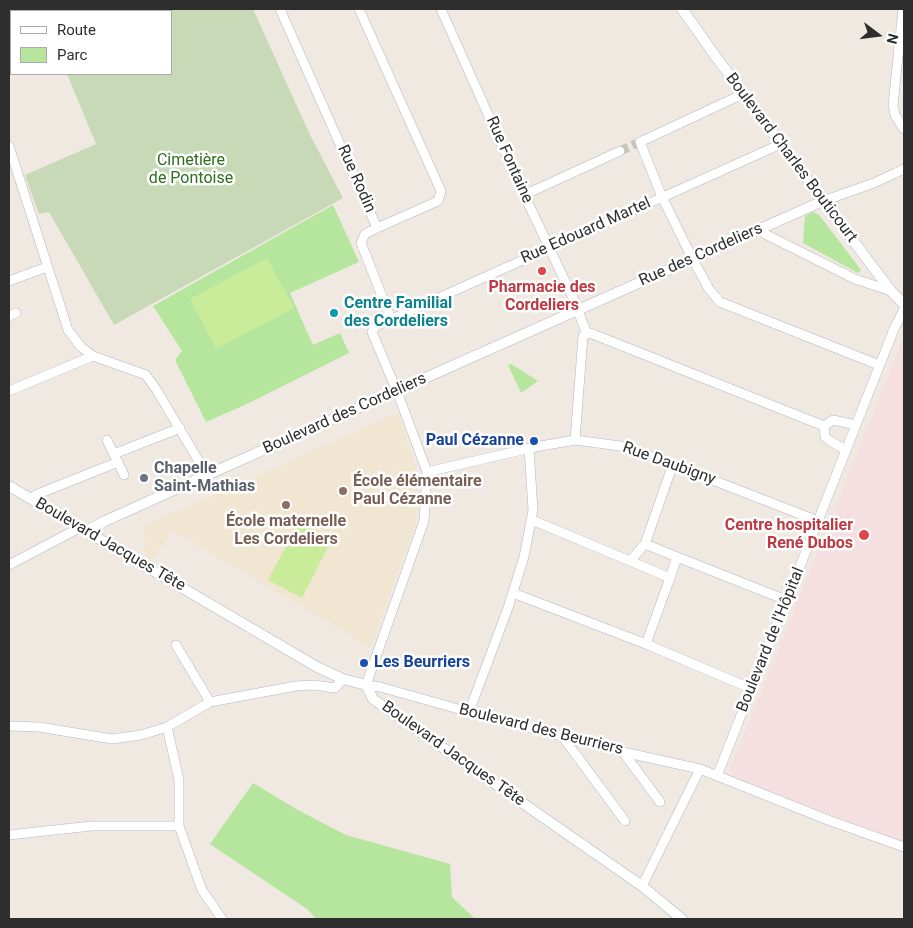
<!DOCTYPE html>
<meta charset="utf-8">
<style>
body{margin:0}
#map{position:relative;width:913px;height:928px;overflow:hidden;background:#efe9e1;font-family:Roboto,sans-serif}
canvas{display:block}
.frame{position:absolute;inset:0;border:10px solid #2e2e2e;pointer-events:none}
.legend{position:absolute;left:10px;top:10px;width:162px;height:65px;box-sizing:border-box;background:#fff;border:1px solid #ababab;margin:0;padding:6px 9px;list-style:none;font-size:15px;color:#2e2e2e}
.legend li{display:flex;align-items:center;gap:10px;height:25px}
.legend b{width:25px;border:1px solid #ababab}
.north{position:absolute;left:853px;top:10px;width:50px;height:50px;-webkit-text-stroke:4px #fff;paint-order:stroke;rotate:105deg;font-size:14px;font-weight:700;line-height:20px;text-align:center;color:#2e2e2e}
.north::after{content:'';display:block;margin:auto;width:18px;height:22px;background:#2e2e2e;clip-path:polygon(50% 0,100% 100%,50% 72%,0 100%)}
</style>
<div id="map">
<canvas width="913" height="928"></canvas>
<div class="frame"></div>
<ul class="legend">
<li><b style="height:6px;background:#fff"></b>Route</li>
<li><b style="height:14px;background:#b6e59e"></b>Parc</li>
</ul>
<div class="north">N</div>
</div>
<script>
const context = document.querySelector('canvas').getContext('2d');
context.lineJoin = 'round';
function fill(path, color) { context.fillStyle = color; context.fill(path, 'evenodd'); }
const toPath = rows => new Path2D(rows.map(r => 'M' + r).join(''));
function stroke(path, color, width, dash) { context.strokeStyle = color; context.lineWidth = width; context.lineCap = dash ? 'butt' : 'round'; context.setLineDash(dash || []); context.stroke(path); }
function write(font, color, halo, rows, align = 'center') {
  context.font = font + ' Roboto,sans-serif'; context.lineWidth = 5; context.setLineDash([]); context.textBaseline = 'middle'; context.strokeStyle = halo; context.fillStyle = color; for (const [text, x, y, turn = 0] of rows) {
    context.save(); context.translate(x, y); context.rotate((+turn || 0) * Math.PI / 180); context.textAlign = isNaN(turn) ? turn : align; if (halo) context.strokeText(text, 0, 0); context.fillText(text, 0, 0); context.restore();
  }
}
fill(toPath([
 [398,413,418,474,417,515,411,537,371,647,172,530,154,559,144,554,145,526]
]), '#f0e6d1');
fill(toPath([
 [904,336,904,842,733,777,730,770]
]), '#f5dfe0');
fill(toPath([
 [333,205,359,262,290,293,313,345,340,333,349,353,249,403,206,422,175,360,182,351,153,306],
 [813,212,819,215,861,270,858,273,803,243,805,216],
 [511,364,538,381,521,393,508,365],
 [253,783,298,810,346,835,450,864,452,897,475,919,316,919,307,909,210,844]
]), '#b6e59e');
fill(toPath([
 [39,9,253,9,310,135,343,198,114,325,49,212,39,214,25,175,96,144,67,74,171,74,171,11,40,11]
]), '#c8d9b8');
fill(toPath([
 [267,258,294,308,216,349,190,299],
 [299,522,332,539,302,598,268,580]
]), '#c9ec9a');
stroke(toPath([
 [620,151,640,142]
]), '#c8c4bd', 9, [9, 4.5]);
const minor = toPath([
 [280,9,377,228,365,234,361,243,391,319],
 [359,9,441,191,438,201,377,228],
 [441,9,520,186,573,298,587,334,590,333,824,426],
 [903,9,893,105,895,115,904,129],
 [743,94,640,142,662,197,692,258,709,289,720,302,879,365],
 [781,144,376,326,372,332,398,394,427,472,424,521,366,685,380,687,469,712,623,752,700,769,828,820,904,847],
 [9,146,68,330,81,347,93,356,146,375,156,389,207,475],
 [524,195,620,151],
 [823,201,874,183,904,169],
 [761,229,765,234,855,279,891,291],
 [9,281,47,267],
 [9,316,16,313],
 [9,391,93,356],
 [824,426,825,437,830,441,846,450],
 [824,426,833,420,856,425],
 [107,440,124,475],
 [575,440,583,336,587,334],
 [114,454,180,428],
 [427,472,535,447,575,440,620,446,638,451,818,521],
 [31,499,38,494,118,462],
 [532,520,630,561],
 [645,544,673,464],
 [677,557,670,578,630,561,645,544,677,557,786,600],
 [9,565,79,528],
 [513,593,646,644,752,689],
 [646,644,670,578],
 [176,645,210,702],
 [469,712,508,608,524,557,533,510,529,448],
 [9,726,39,727,112,739,141,735,167,727,210,702,296,686,314,685,335,688,343,679],
 [167,727,179,780,179,826,202,890,222,919],
 [562,736,625,821],
 [623,752,660,802],
 [717,776,894,329,904,309],
 [9,835,91,826,179,826],
 [642,886,700,769]
]);
const tertiary = toPath([
 [682,9,716,57,828,207,891,291,904,304],
 [9,486,317,667,343,679,366,685,373,699,642,886,682,919],
 [86,531,105,521,207,475,823,201]
]);
stroke(minor, '#b4b7c1', 10);
stroke(tertiary, '#b4b7c1', 11);
stroke(minor, '#fff', 9);
stroke(tertiary, '#fff', 10);
for (const [x, y, r, color] of [
 [542,271,5,"#e0444e"],
 [334,313,5,"#0f9aa8"],
 [534,441,5,"#1a4fb4"],
 [144,478,5,"#6b7280"],
 [343,491,5,"#8d6e63"],
 [286,505,5,"#8d6e63"],
 [864,535,6,"#e0444e"],
 [364,663,5,"#1a4fb4"]
]) { const dot = new Path2D(); dot.arc(x, y, r, 0, 2 * Math.PI); context.fillStyle = color; context.fill(dot); stroke(dot, '#fff', 2); }
write('16px', '#2e2e2e', '#fff', [
 ["Boulevard Charles Bouticourt",791,158,53],
 ["Rue Fontaine",509,160,66],
 ["Rue Rodin",356,179,66],
 ["Rue Edouard Martel",586,231,-24],
 ["Rue des Cordeliers",701,255,-24],
 ["Boulevard des Cordeliers",345,414,-24],
 ["Rue Daubigny",669,464,20],
 ["Boulevard Jacques Tête",110,545,30],
 ["Boulevard de l'Hôpital",771,640,-68],
 ["Boulevard des Beurriers",541,730,14],
 ["Boulevard Jacques Tête",453,754,35]
]);
write('16px', '#2c6e1b', '#fff', [
 ["Cimetière",191,161],
 ["de Pontoise",191,179]
]);
write('bold 16px', '#be3a42', '#fff', [
 ["Pharmacie des",542,288],
 ["Cordeliers",542,306],
 ["Centre hospitalier",853,526,"right"],
 ["René Dubos",853,544,"right"]
]);
write('bold 16px', '#0d838f', '#fff', [
 ["Centre Familial",344,304],
 ["des Cordeliers",344,322]
], 'left');
write('bold 16px', '#164399', '#fff', [
 ["Paul Cézanne",524,441],
 ["Les Beurriers",374,663,"left"]
], 'right');
write('bold 16px', '#5b616d', '#fff', [
 ["Chapelle",154,469],
 ["Saint-Mathias",154,487]
], 'left');
write('bold 16px', '#785e54', '#fff', [
 ["École élémentaire",353,482],
 ["Paul Cézanne",353,500],
 ["École maternelle",286,522,"center"],
 ["Les Cordeliers",286,540,"center"]
], 'left');
</script>
